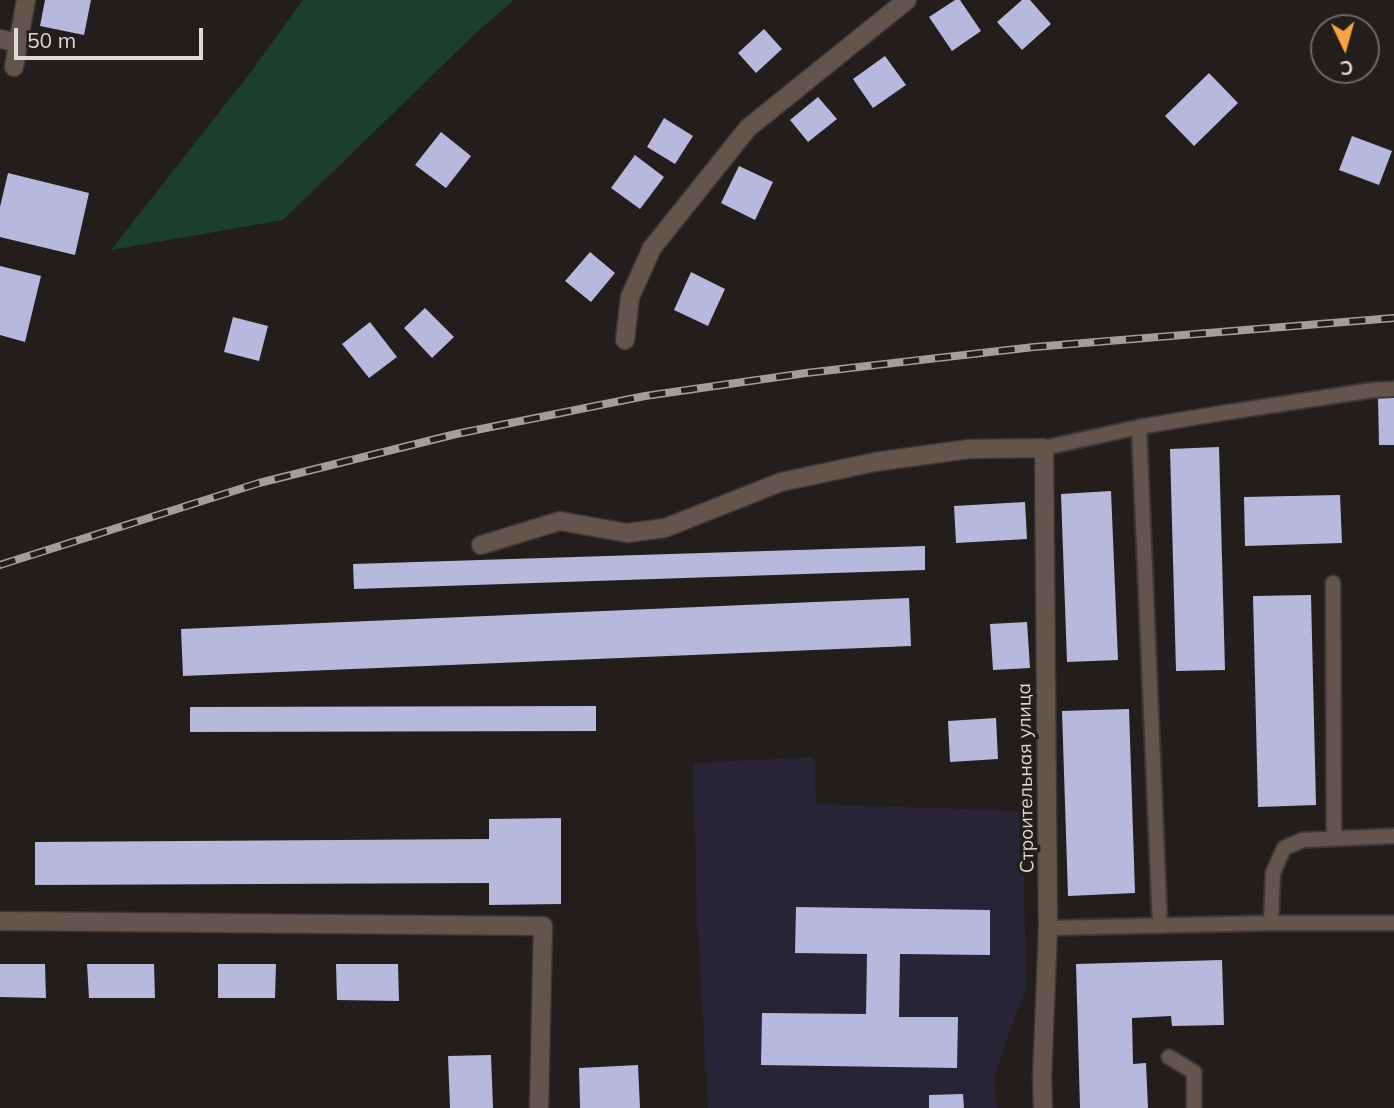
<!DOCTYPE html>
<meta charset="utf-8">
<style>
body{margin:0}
#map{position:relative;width:1394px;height:1108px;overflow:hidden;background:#231e1c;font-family:Mulish,sans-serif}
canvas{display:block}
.north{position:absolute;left:1310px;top:14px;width:70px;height:70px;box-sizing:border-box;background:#231e1c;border:2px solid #6d6967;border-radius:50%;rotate:175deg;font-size:19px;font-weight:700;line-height:28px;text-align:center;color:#dcd9d7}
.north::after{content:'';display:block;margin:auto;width:24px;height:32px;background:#f5a345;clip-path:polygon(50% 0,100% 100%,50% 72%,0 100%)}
.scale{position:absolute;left:14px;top:28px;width:189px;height:32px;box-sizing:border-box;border:4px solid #dcd9d7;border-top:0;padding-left:9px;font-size:21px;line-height:24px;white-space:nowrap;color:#dcd9d7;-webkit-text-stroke:5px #231e1c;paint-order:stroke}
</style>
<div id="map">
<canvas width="1394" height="1108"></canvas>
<div class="north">С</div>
<div class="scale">50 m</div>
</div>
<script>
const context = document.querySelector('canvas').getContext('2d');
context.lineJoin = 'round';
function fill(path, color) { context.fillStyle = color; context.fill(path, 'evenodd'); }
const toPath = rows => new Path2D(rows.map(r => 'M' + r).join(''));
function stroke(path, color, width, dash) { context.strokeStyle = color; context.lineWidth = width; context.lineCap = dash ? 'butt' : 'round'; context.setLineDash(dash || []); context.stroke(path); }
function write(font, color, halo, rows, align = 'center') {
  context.font = font + ' Mulish,sans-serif'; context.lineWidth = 7; context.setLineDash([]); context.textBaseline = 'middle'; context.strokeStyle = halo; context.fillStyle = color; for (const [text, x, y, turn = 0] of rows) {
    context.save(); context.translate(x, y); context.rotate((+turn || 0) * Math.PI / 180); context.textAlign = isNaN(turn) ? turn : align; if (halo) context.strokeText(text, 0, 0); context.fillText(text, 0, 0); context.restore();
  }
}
fill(toPath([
 [814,757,816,804,1023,811,1026,987,994,1076,997,1108,708,1108,697,914,693,763]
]), '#262435');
fill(toPath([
 [303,0,514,0,479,30,283,220,111,250,250,73]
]), '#1c3e2e');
fill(toPath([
 [45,0,91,0,84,35,40,26],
 [955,0,960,0,981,31,952,51,929,17],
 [1022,0,1030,0,1051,24,1022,50,997,22],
 [764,29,782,49,756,73,738,53],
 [885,56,906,85,873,108,853,79],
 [1209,73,1238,103,1194,146,1165,116],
 [818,97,837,119,808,142,790,120],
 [664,118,693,136,675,164,647,147],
 [441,132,471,156,446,188,415,165],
 [1352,136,1392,151,1379,185,1339,170],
 [635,155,664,177,640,209,611,188],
 [739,166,773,182,755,220,721,203],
 [8,173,89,193,75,255,0,237,0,207],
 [590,252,615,273,591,302,565,281],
 [0,266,41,276,25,342,0,335],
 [691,272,725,289,708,326,674,310],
 [425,308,454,337,432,358,404,328],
 [233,317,268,326,259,361,224,352],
 [370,322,397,357,369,378,342,344],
 [1378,397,1394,397,1394,445,1379,445],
 [1219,447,1225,670,1176,671,1170,449],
 [1111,491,1118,660,1067,662,1061,494],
 [1340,495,1342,543,1245,546,1244,497],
 [1025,502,1027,539,956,543,954,506],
 [925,546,925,570,354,589,353,564],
 [1311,595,1316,805,1258,807,1253,596],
 [909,598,911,646,183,676,181,629],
 [1027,622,1030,668,993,670,990,624],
 [596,706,596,731,190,732,190,707],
 [1129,709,1135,893,1068,896,1062,711],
 [996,718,998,759,950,762,948,721],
 [561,818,561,904,489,905,489,883,35,885,35,842,489,839,489,819],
 [796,907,990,910,990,955,900,954,899,1017,958,1017,957,1068,761,1065,762,1013,866,1014,867,954,795,953],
 [1222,960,1224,1025,1172,1026,1171,1016,1132,1018,1133,1064,1146,1063,1148,1108,1080,1108,1076,964],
 [0,964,45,964,46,998,0,997],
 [87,964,154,964,155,998,89,998],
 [218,964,276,964,275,998,218,998],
 [336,964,398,964,399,1001,337,1000],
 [491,1055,493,1108,450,1108,448,1056],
 [638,1065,640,1108,580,1108,579,1068],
 [963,1094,964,1108,929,1108,929,1095]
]), '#b7b8de');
const lane = toPath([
 [1139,427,1160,926],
 [1044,448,1139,427,1216,414,1373,390,1394,389],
 [1333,583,1334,838],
 [1271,923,1273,873,1284,848,1303,840,1394,836],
 [1048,928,1271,923,1394,923],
 [1169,1057,1194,1072,1194,1108]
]);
const street = toPath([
 [0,39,19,43],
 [14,67,26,0],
 [625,340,630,297,652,248,748,128,907,0],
 [481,545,560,521,627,533,665,528,781,482,875,462,969,449,1044,448,1048,928,1042,1079,1043,1108],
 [0,921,543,926,539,1108]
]);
stroke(lane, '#3d3836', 18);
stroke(street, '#3d3836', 21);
stroke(lane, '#63544c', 14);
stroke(street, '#63544c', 18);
const rail = toPath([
 [0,565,259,483,456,434,645,396,806,373,1034,347,1394,318]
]);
stroke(rail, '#a29e9c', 8);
stroke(rail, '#231e1c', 5, [16]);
write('19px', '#dcd9d7', '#231e1c', [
 ["Строительная улица",1026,778,-91]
]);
</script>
